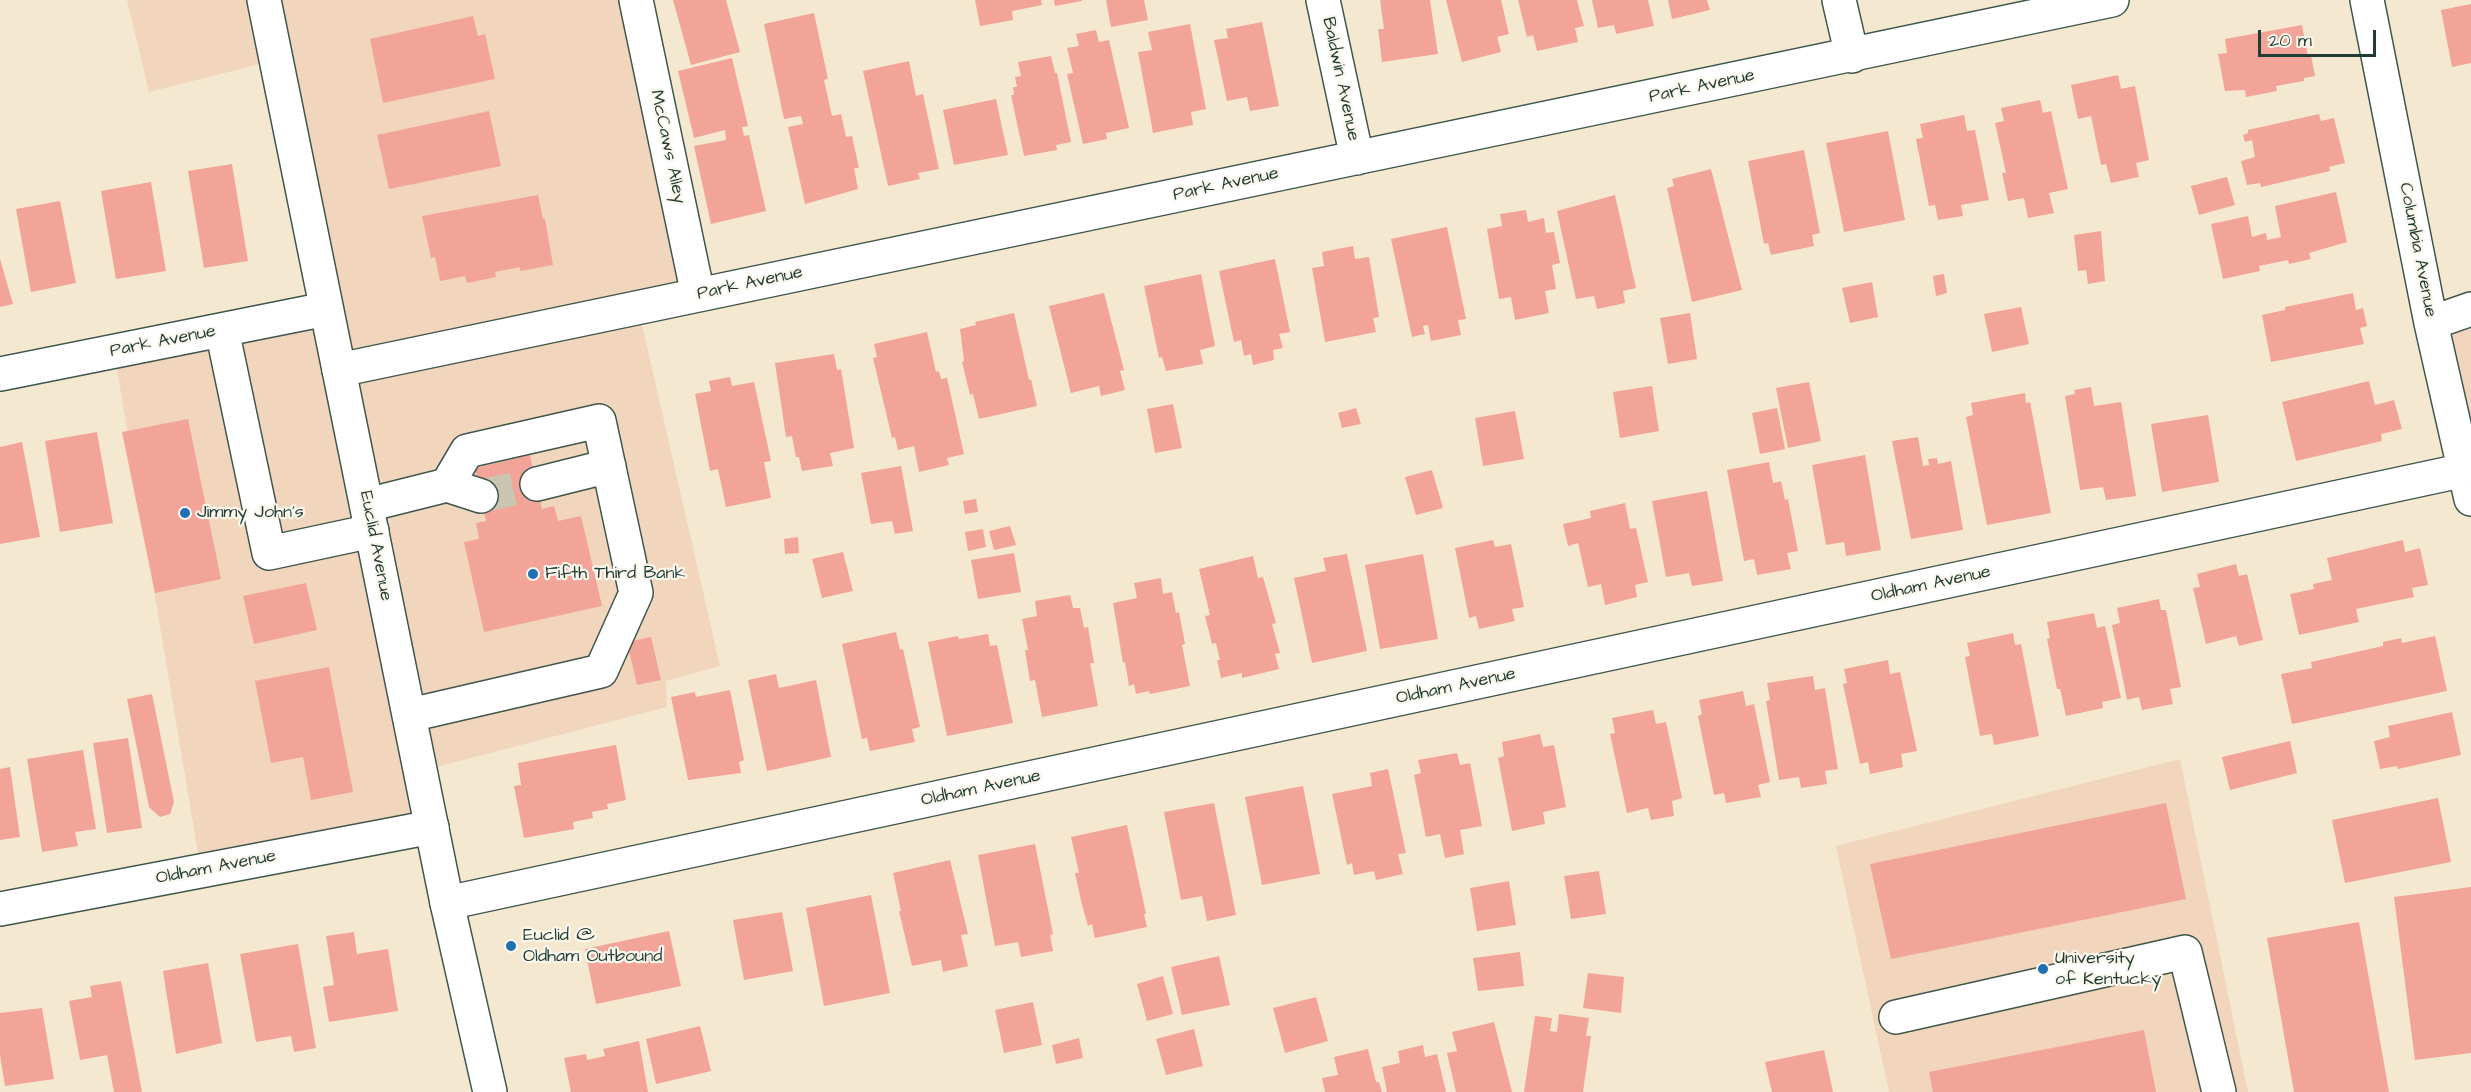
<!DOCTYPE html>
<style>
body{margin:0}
#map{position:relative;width:2471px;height:1092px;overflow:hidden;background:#f5e8d0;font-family:"Architects Daughter",sans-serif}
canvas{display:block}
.scale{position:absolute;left:2258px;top:30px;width:118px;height:27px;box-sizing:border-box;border:3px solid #1f3d34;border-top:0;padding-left:8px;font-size:18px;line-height:21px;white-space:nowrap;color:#1f3d34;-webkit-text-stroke:4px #fbf7ec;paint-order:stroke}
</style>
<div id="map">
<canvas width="2471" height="1092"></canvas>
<div class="scale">20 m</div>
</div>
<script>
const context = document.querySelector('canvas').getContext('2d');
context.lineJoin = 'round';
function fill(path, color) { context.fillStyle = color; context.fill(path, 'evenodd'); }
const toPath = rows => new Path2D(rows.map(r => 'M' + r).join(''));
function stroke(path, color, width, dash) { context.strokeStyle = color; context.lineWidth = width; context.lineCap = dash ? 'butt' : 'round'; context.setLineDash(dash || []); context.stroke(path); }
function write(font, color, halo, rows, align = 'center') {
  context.font = font + ' "Architects Daughter",sans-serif'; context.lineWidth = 4.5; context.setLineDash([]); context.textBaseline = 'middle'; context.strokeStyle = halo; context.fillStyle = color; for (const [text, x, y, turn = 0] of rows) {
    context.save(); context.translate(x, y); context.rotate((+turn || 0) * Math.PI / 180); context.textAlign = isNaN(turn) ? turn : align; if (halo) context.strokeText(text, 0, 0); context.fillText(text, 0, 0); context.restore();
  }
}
fill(toPath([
 [127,0,636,0,698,295,638,307,720,666,666,681,667,707,421,771,432,827,201,871,114,351,326,309,276,60,149,92],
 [2471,309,2471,501,2431,323],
 [2180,759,2248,1092,1889,1092,1836,846]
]), '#f1d5bd');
fill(toPath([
 [673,0,726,0,740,52,691,65],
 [975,0,1041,0,1042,5,1012,11,1013,20,980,26],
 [1054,0,1082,0,1082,1,1055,6],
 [1106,0,1144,0,1148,20,1111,27],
 [1380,0,1430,0,1438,54,1382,62,1378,29,1384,29],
 [1446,0,1501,0,1509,34,1497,37,1501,52,1462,62],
 [1518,0,1577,0,1584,26,1575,28,1578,42,1537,51,1533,35,1527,37],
 [1592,0,1648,0,1654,26,1616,34,1614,25,1598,28],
 [1668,0,1707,0,1710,10,1672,19],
 [2471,4,2471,63,2452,67,2441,10],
 [814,13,828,79,824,80,832,116,841,114,846,137,852,136,859,168,854,168,858,189,805,204,788,127,803,124,801,116,784,119,764,24],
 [473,16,478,36,485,34,495,79,383,103,370,39],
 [1262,22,1279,106,1250,111,1247,97,1227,101,1214,40,1228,38,1226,29],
 [1190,24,1206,109,1191,112,1193,125,1153,133,1138,52,1152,50,1148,32],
 [2302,25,2307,52,2308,55,2311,55,2315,76,2304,78,2304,81,2276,86,2277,91,2246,97,2245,90,2225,91,2218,54,2227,53,2225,39],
 [1096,30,1099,42,1109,40,1129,128,1106,133,1107,139,1083,144,1067,74,1073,73,1067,48,1079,46,1076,34],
 [1051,56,1055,73,1057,73,1071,142,1056,145,1057,150,1024,156,1011,95,1014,95,1013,87,1017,87,1015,77,1021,76,1018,62],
 [732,58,748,126,742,127,744,136,749,135,766,211,711,224,694,146,726,140,725,130,694,138,678,71],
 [909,61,916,96,923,94,939,169,918,173,920,179,888,186,863,71],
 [2118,75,2121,89,2135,86,2149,160,2136,163,2139,177,2111,183,2106,164,2101,165,2091,116,2078,119,2071,85],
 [996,99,1008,155,954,165,943,110],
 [2040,100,2043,113,2051,111,2068,189,2049,193,2054,213,2028,218,2024,198,2008,201,2002,173,2006,173,1995,123,2004,121,2001,108],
 [489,111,501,166,389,189,377,135],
 [2319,114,2321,121,2334,118,2345,163,2329,167,2330,171,2261,187,2260,183,2247,185,2241,161,2255,157,2252,140,2245,142,2243,135,2248,133,2248,130],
 [1964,115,1967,131,1975,130,1989,200,1961,205,1963,216,1938,220,1935,205,1929,206,1916,139,1923,138,1920,124],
 [1888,131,1905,220,1844,232,1826,143],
 [1804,150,1820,233,1812,235,1814,246,1771,255,1768,243,1764,244,1748,161],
 [232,164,248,261,204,268,188,171],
 [1711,169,1742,290,1692,302,1667,188,1674,186,1672,179],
 [2227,177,2235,205,2199,215,2191,186],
 [151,182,166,271,116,279,101,191],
 [2336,192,2347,242,2309,253,2311,259,2289,264,2288,260,2259,266,2260,271,2223,279,2211,224,2248,216,2252,237,2266,233,2267,240,2281,237,2275,206],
 [538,195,543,219,545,219,553,265,520,271,520,267,495,272,496,277,467,283,465,276,440,281,435,257,431,258,422,216],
 [1615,195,1636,288,1623,291,1625,303,1597,309,1594,296,1576,299,1557,211],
 [60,201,76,283,31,292,16,209],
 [1526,210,1528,222,1544,218,1546,233,1554,232,1560,263,1552,265,1556,289,1545,291,1549,313,1515,320,1511,297,1499,299,1487,229,1502,226,1500,214],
 [1447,227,1466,319,1458,320,1461,335,1431,341,1428,325,1423,326,1425,334,1412,337,1391,239],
 [2101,231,2105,281,2088,284,2086,270,2078,271,2074,235],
 [1353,246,1355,259,1369,257,1379,317,1373,318,1376,332,1325,342,1312,268,1324,266,1322,252],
 [0,259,13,304,0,307],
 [1275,259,1290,332,1279,334,1283,348,1273,350,1274,360,1253,365,1251,354,1244,356,1241,340,1234,342,1219,271],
 [1201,274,1215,346,1200,350,1203,364,1166,371,1162,357,1159,358,1144,286],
 [1944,274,1947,293,1936,296,1933,276],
 [1872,282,1878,317,1850,323,1842,288],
 [1104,293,1124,370,1120,371,1125,390,1101,396,1099,386,1071,393,1049,306],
 [2353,293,2356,310,2363,308,2367,326,2360,328,2364,344,2271,362,2262,315,2285,310,2285,307],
 [2021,307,2029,344,1992,352,1984,314],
 [1014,313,1029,380,1031,379,1037,406,979,419,973,394,970,395,962,362,964,361,960,329,976,325,975,322],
 [1690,313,1697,359,1668,364,1660,318],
 [927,332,936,372,939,371,941,379,947,378,964,454,947,458,949,465,919,472,914,446,898,450,895,437,892,438,873,358,877,357,874,344],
 [834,354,837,370,841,369,854,448,830,453,833,466,802,471,799,457,796,457,792,436,786,437,775,363],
 [730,377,732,386,754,382,771,461,764,462,771,498,726,507,718,469,710,471,695,394,711,391,709,381],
 [2369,381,2375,405,2394,400,2402,429,2381,434,2382,441,2296,461,2282,402],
 [1809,382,1821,441,1788,448,1776,388],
 [1652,386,1659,431,1620,438,1613,392],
 [2091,387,2094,406,2121,402,2136,496,2106,500,2103,487,2080,490,2065,396,2075,394,2074,390],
 [2025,393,2026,403,2030,402,2051,513,1987,525,1966,417,1973,415,1971,403],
 [1173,404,1182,448,1155,453,1147,409],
 [1356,408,1361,424,1342,428,1338,413],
 [1777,408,1785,449,1760,454,1752,413],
 [1515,411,1524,459,1483,466,1475,418],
 [2208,415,2219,482,2162,492,2151,424],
 [188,419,221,579,155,593,122,432],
 [97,432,113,523,60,532,45,441],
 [1918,437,1923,466,1929,465,1928,459,1937,458,1938,464,1951,461,1963,530,1911,539,1892,441],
 [22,442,40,537,0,544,0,447],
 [530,455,542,509,554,506,558,521,581,516,602,606,484,632,464,542,479,539,476,523,486,521,475,468],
 [1865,455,1881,550,1846,556,1844,542,1826,545,1812,465],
 [1769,462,1773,483,1781,481,1785,500,1788,499,1798,551,1787,553,1791,569,1757,575,1754,559,1744,561,1727,470],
 [901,466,913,531,895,534,892,521,871,524,861,473],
 [1432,470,1443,508,1416,515,1405,477],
 [1707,491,1723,581,1692,586,1689,573,1666,577,1652,501],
 [976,499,978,512,965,514,963,501],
 [1625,503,1630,529,1636,528,1648,582,1635,585,1637,597,1605,605,1601,584,1588,587,1578,543,1568,546,1563,524,1591,518,1590,511],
 [1010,526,1016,545,994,550,989,531],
 [983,529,986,547,968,551,965,532],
 [798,537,799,553,785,554,784,539],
 [1493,540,1495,547,1511,544,1524,607,1512,609,1515,621,1479,629,1476,616,1469,618,1455,548],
 [2403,540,2405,552,2420,548,2428,585,2412,588,2414,597,2356,609,2359,622,2299,635,2290,594,2314,589,2313,584,2332,580,2327,558],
 [843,552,853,591,822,598,812,559],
 [1014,553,1021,592,978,599,971,560],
 [1347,554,1367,651,1312,663,1294,578,1326,571,1323,558],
 [1423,554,1438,639,1380,649,1365,565],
 [1253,556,1258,578,1263,577,1276,623,1272,624,1280,653,1275,654,1279,669,1242,678,1242,673,1221,678,1217,660,1220,660,1216,643,1212,644,1205,616,1210,615,1199,569],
 [2236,564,2239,576,2247,574,2263,640,2239,646,2236,636,2206,644,2193,588,2200,587,2197,574],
 [1161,578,1163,594,1172,592,1176,613,1179,612,1185,644,1182,645,1190,686,1150,694,1149,691,1136,694,1134,684,1129,686,1125,662,1123,663,1113,603,1137,598,1134,583],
 [306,583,317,630,254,644,243,596],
 [1070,595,1073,608,1080,608,1084,628,1088,627,1094,663,1090,663,1098,706,1042,717,1035,680,1030,681,1025,650,1028,650,1022,619,1037,616,1035,601],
 [2159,599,2161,610,2166,610,2181,687,2170,689,2173,704,2142,710,2139,697,2127,700,2112,625,2120,623,2117,608],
 [2094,613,2097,628,2105,626,2121,698,2102,702,2103,708,2066,716,2060,689,2057,689,2047,639,2050,638,2047,622],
 [896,632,900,650,903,649,920,727,912,729,915,742,870,751,867,738,862,739,842,644],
 [2013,633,2015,645,2021,644,2039,736,1994,745,1992,734,1980,736,1965,657,1970,656,1967,643],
 [988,634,990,646,997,645,1013,723,947,736,928,642,958,636,959,639],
 [2435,636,2447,691,2292,724,2281,674,2312,668,2311,662,2383,646,2383,642,2401,638,2402,643],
 [651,637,661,680,637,685,627,642],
 [1888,660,1890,674,1900,672,1917,751,1901,754,1903,767,1870,774,1868,762,1860,764,1843,684,1847,683,1844,669],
 [329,667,353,792,311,800,303,757,271,763,255,681],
 [776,674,779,688,816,680,831,757,767,771,748,680],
 [1813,676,1815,690,1825,688,1838,769,1825,771,1827,784,1801,788,1799,777,1779,780,1766,701,1770,700,1767,683],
 [730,690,744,760,739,762,741,773,688,780,671,697,695,692,696,697],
 [1743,691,1746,706,1754,704,1770,782,1758,785,1761,797,1726,803,1724,793,1714,795,1698,716,1702,714,1699,700],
 [152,694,174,802,170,814,160,817,149,807,127,699],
 [1653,710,1656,724,1666,722,1682,798,1672,801,1674,816,1651,820,1648,808,1627,813,1610,734,1615,733,1612,718],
 [2452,712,2461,755,2398,769,2397,766,2380,769,2374,741,2390,737,2388,726],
 [1540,734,1543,747,1554,745,1566,807,1543,812,1545,824,1512,831,1498,758,1504,756,1502,742],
 [128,738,142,828,107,833,93,743],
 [2290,741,2297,773,2230,790,2222,757],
 [616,745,626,800,607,804,608,809,592,812,593,818,573,822,574,829,524,838,514,786,521,785,518,763],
 [83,750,96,829,75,832,78,846,42,852,27,759],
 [1457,753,1460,765,1470,763,1482,826,1460,830,1464,854,1445,858,1440,834,1426,837,1414,775,1421,773,1418,760],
 [10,767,20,837,0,840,0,769],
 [1388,769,1406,853,1398,854,1403,874,1376,880,1374,871,1354,875,1352,863,1347,865,1332,794,1372,786,1370,773],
 [1303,786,1320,874,1262,885,1245,797],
 [2438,798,2451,862,2345,883,2332,820],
 [1214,803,1236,915,1207,921,1202,896,1181,900,1164,812],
 [2166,803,2186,899,1891,959,1870,864],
 [1127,825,1146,914,1144,914,1147,927,1095,938,1092,924,1088,926,1082,905,1075,873,1079,873,1071,837],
 [1035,844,1053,934,1050,935,1053,951,1021,957,1018,942,995,946,978,855],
 [950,860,968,934,961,935,968,966,943,972,941,960,912,966,899,911,901,911,893,873],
 [1599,871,1606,914,1571,919,1564,876],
 [1509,881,1516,925,1477,931,1470,888],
 [2471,887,2471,1053,2415,1060,2394,897],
 [871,895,890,993,824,1006,806,908],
 [782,912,793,971,744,980,733,920],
 [2359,922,2389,1092,2294,1092,2267,938],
 [669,931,681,986,596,1004,585,949],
 [354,932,357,954,388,949,398,1011,329,1022,323,987,334,985,326,936],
 [298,944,316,1048,294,1052,291,1036,256,1042,240,954],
 [1520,952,1524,986,1478,991,1473,958],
 [1219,956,1230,1005,1182,1015,1171,967],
 [208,963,222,1043,176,1054,163,971],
 [1588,973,1624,977,1621,1013,1583,1008],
 [1163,976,1173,1014,1147,1021,1137,984],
 [121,981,142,1092,114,1092,107,1055,80,1060,69,1001,92,997,90,986],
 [1316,997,1328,1041,1285,1053,1273,1008],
 [1033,1002,1042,1045,1004,1053,995,1010],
 [42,1008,54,1079,5,1086,0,1055,0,1013],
 [1559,1014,1589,1018,1586,1036,1591,1036,1583,1092,1524,1092,1535,1016,1552,1018,1550,1031,1557,1032],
 [1494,1022,1512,1092,1456,1092,1447,1053,1457,1051,1452,1032],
 [700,1026,711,1071,656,1084,646,1039],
 [1194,1029,1203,1066,1166,1075,1156,1039],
 [2144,1030,2156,1092,1933,1092,1929,1072],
 [1079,1038,1083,1058,1056,1064,1052,1045],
 [639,1041,648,1092,571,1092,564,1058,586,1054,587,1060,605,1056,603,1049],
 [1423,1045,1425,1057,1437,1054,1446,1092,1387,1092,1382,1067,1400,1063,1398,1051],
 [1368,1049,1376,1082,1379,1082,1382,1092,1325,1092,1322,1078,1338,1075,1334,1057],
 [1824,1050,1833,1092,1772,1092,1765,1062]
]), '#f3a499');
stroke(toPath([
 [481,496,537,484]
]), '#cac6b1', 33, [33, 16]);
const minor = toPath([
 [636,0,698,295],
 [1323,0,1357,158],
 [1839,0,1852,56],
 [2367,0,2431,323,2471,499],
 [2431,323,2471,309],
 [222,330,269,553,372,531],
 [339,370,2112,0],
 [0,374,326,309],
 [537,484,609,466],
 [447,485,481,496],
 [367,505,447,485,467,451,599,421,636,593,601,671,410,715],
 [447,903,2465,470],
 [0,909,432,827],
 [1896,1017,2185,952,2219,1092]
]);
const major = toPath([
 [264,0,447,903,490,1092]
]);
stroke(minor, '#3f574b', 36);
stroke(major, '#3f574b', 36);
stroke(minor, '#fff', 33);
stroke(major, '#fff', 33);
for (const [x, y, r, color] of [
 [185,513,6,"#1f6fb2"],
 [533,574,6,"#1f6fb2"],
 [511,946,6,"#1f6fb2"],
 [2043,969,6,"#1f6fb2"]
]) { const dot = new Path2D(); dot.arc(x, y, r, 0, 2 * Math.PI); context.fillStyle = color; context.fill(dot); stroke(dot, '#fbf7ec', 2); }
write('18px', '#1f3d34', '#fbf7ec', [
 ["Baldwin Avenue",1340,79,78],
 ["Park Avenue",1702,87,-12],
 ["McCaws Alley",667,147,78],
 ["Park Avenue",1226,185,-12],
 ["Columbia Avenue",2417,250,79],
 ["Park Avenue",750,284,-12],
 ["Park Avenue",163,342,-11],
 ["Euclid Avenue",375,546,79],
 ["Oldham Avenue",1931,585,-12],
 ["Oldham Avenue",1456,687,-12],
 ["Oldham Avenue",981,789,-12],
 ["Oldham Avenue",216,868,-11]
]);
write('18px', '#1f3d34', '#fbf7ec', [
 ["Jimmy John's",197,513],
 ["Fifth Third Bank",545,574],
 ["Euclid @",523,936],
 ["Oldham Outbound",523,957],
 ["University",2055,959],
 ["of Kentucky",2055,980]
], 'left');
</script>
